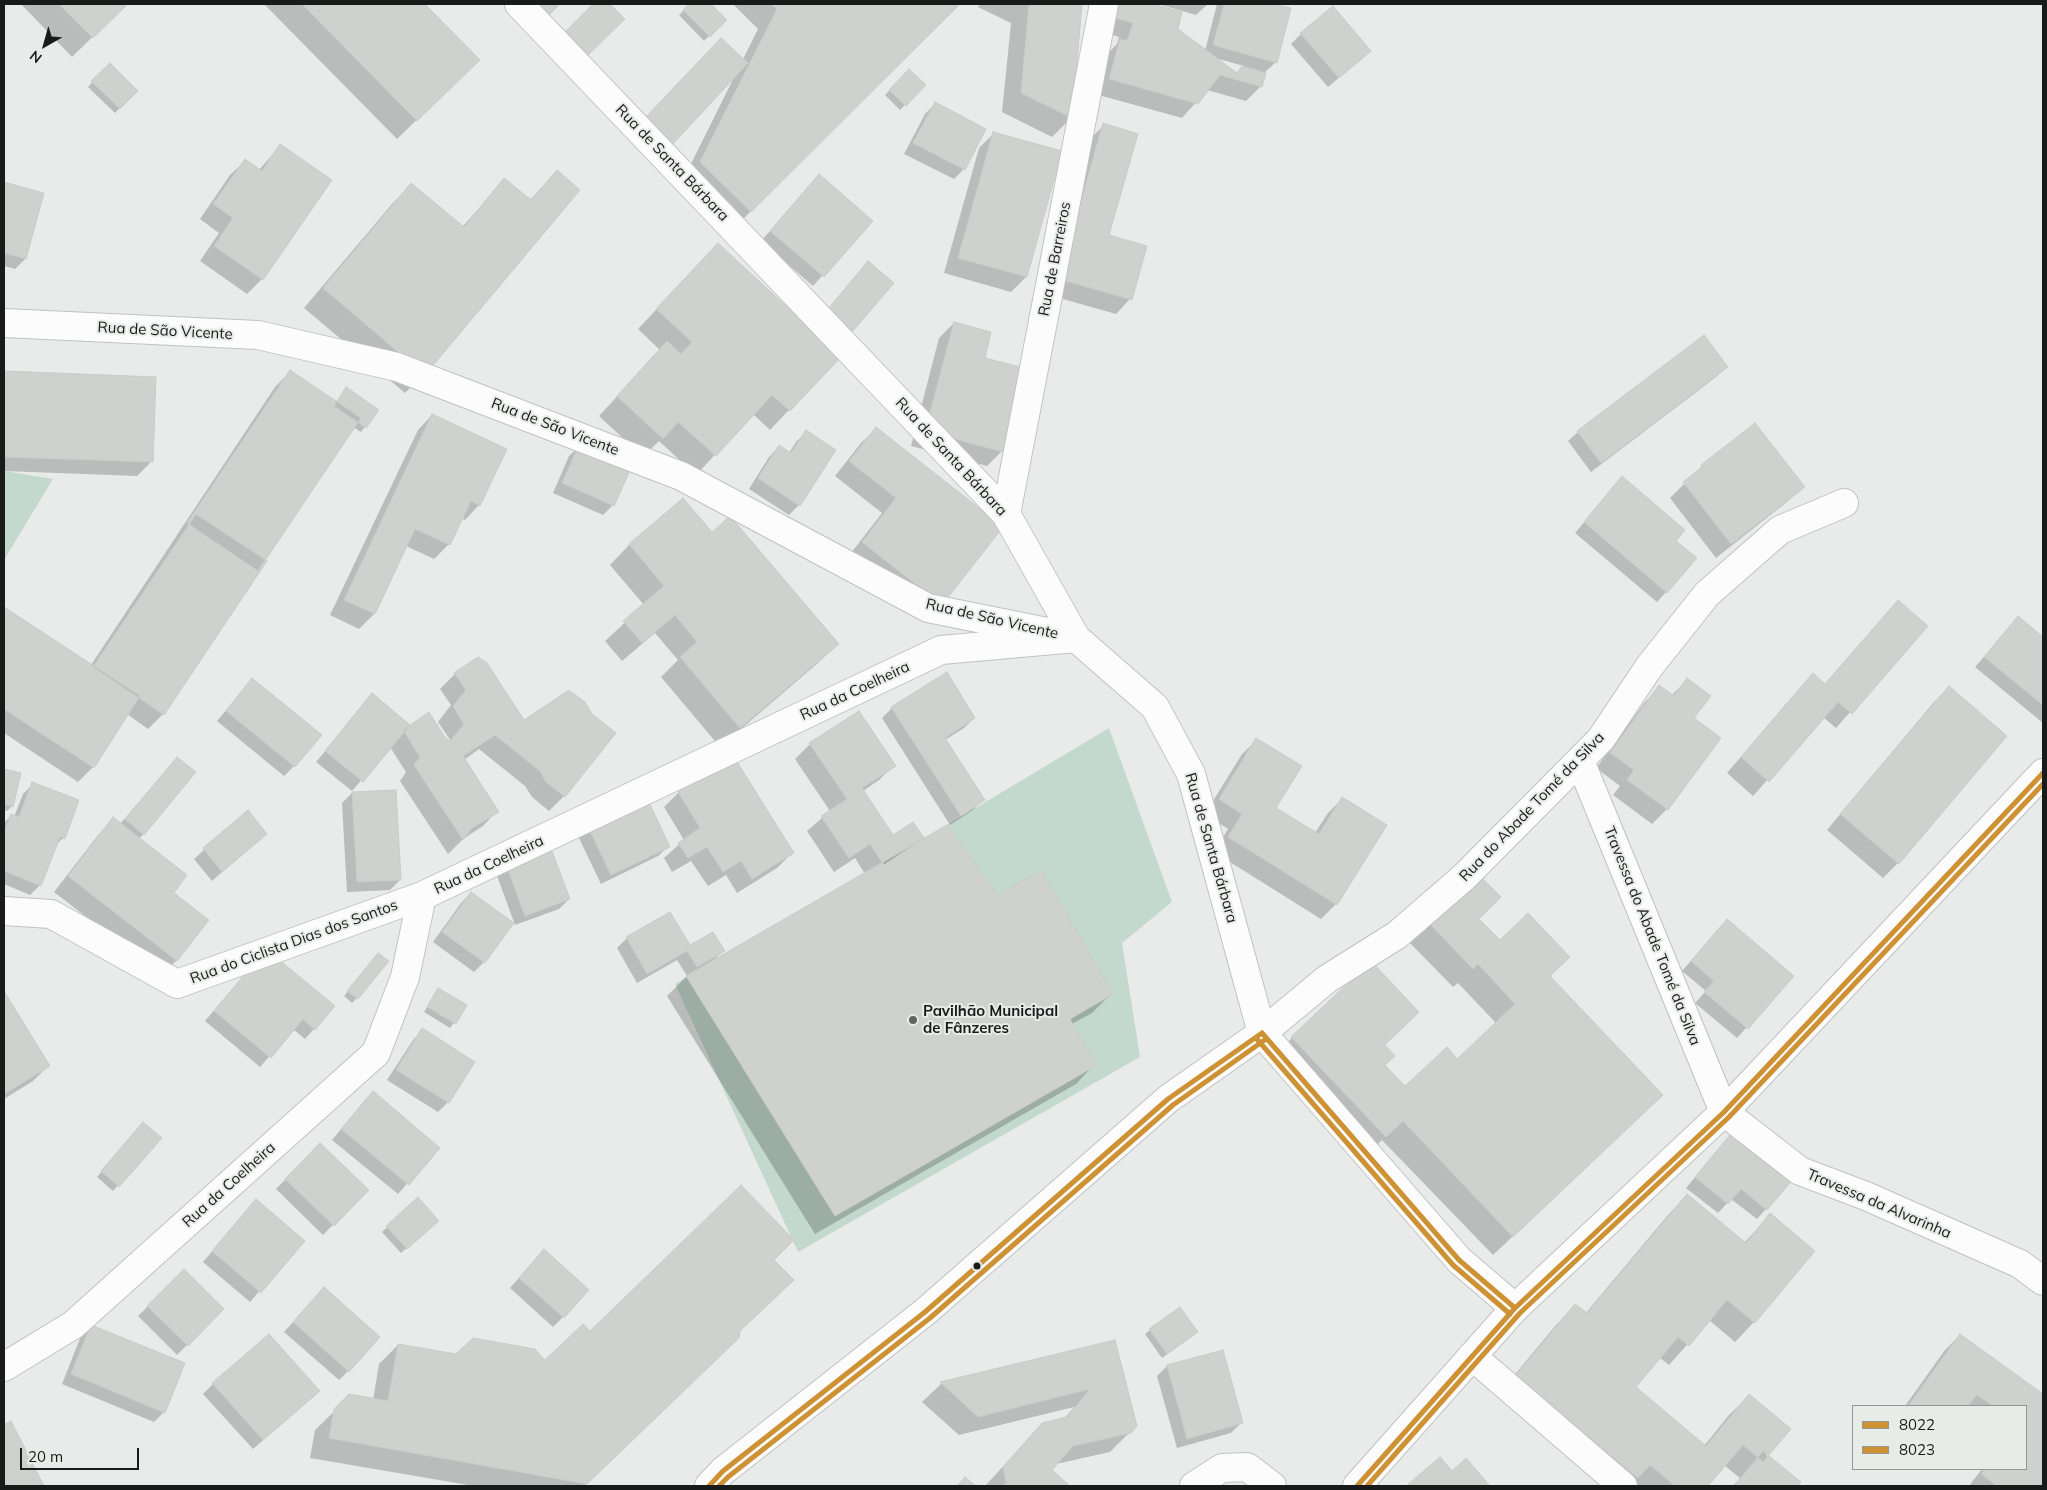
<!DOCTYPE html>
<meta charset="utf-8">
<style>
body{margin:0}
#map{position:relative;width:2047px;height:1490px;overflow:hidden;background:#e8ebe9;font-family:Mulish,sans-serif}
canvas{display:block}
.frame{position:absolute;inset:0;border:5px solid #191b1a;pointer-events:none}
.legend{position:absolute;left:1852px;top:1405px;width:175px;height:65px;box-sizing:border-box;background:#e7ece9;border:1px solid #959896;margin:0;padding:6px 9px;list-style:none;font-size:15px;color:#191b1a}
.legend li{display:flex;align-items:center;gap:10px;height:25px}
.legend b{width:25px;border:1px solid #959896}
.north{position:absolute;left:20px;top:20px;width:50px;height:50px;-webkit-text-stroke:4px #e7ece9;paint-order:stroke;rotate:218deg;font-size:14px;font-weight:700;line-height:20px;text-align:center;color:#191b1a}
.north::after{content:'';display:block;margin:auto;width:18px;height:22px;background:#191b1a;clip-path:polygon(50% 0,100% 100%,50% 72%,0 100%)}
.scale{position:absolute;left:20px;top:1448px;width:119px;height:22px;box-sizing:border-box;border:2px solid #191b1a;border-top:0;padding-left:6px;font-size:15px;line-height:18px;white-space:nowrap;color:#191b1a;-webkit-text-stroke:4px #e7ece9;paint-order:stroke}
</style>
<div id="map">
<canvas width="2047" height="1490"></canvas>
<div class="frame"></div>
<ul class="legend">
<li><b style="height:6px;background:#ce9234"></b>8022</li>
<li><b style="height:6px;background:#ce9234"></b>8023</li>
</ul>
<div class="north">N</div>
<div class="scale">20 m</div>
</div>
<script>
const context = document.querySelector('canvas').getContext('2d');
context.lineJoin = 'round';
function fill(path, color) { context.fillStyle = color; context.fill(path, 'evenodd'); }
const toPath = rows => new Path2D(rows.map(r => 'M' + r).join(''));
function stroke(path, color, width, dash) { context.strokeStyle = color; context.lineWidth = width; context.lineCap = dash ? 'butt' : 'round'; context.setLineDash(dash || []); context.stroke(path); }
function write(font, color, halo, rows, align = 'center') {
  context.font = font + ' Mulish,sans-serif'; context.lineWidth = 4; context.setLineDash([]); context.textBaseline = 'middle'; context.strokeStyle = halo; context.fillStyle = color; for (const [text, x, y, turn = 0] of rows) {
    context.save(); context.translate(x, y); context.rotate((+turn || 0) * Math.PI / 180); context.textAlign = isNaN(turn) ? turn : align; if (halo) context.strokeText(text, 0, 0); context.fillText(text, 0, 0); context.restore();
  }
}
fill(toPath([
 [4,471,53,479,4,560],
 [1109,728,1172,902,1122,943,1140,1057,798,1252,675,984,947,825]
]), '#c4d9cd');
fill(toPath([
 [21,4,126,4,72,57],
 [264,4,423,4,478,60,397,139],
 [691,4,709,4,725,20,704,41,679,15],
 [733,4,958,4,731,231,682,182,758,29],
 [980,4,1081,4,1071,118,1052,137,1002,112,1011,23,978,7],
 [1101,4,1149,4,1181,13,1176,29,1205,51,1217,4,1268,4,1290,9,1276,62,1265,72,1261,86,1246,101,1207,90,1182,118,1095,94,1106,55,1117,44,1119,37,1094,30],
 [1215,58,1244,66,1236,74],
 [1158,4,1208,4,1196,15],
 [1301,34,1360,60,1328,87,1291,44],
 [110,64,136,91,115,113,88,87],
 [909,71,924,85,900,110,885,95],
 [935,104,964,169,954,179,904,154,925,114],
 [1104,125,1107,236,1130,299,1116,314,1045,294,1089,140],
 [994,133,1061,152,1026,277,1011,292,944,273,979,148],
 [280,146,262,279,247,294,200,261,219,233,200,219,230,175,245,161,259,170],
 [557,171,424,374,405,393,304,308,392,204,411,185,462,227,505,180,529,201],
 [4,183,43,194,25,259,15,269,4,266],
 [810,186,871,221,813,286,761,241],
 [699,264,839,357,770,430,753,414,696,475,659,441,643,457,599,416,660,350,638,329],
 [858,273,852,330,842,340,819,320],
 [954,323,984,359,1002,451,987,466,911,446,939,338],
 [1726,367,1716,377,1591,472,1568,441,1578,432],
 [290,372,335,402,377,410,361,432,353,427,163,714,148,729,127,714,93,767,78,782,4,733,4,609,91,665,275,387],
 [4,373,154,378,151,462,137,476,4,471],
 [432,415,479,505,465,520,461,518,449,544,434,559,406,546,374,614,359,629,330,615,418,430],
 [876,429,941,604,848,557,882,513,835,476,861,443],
 [806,432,799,505,789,515,749,489,769,457,779,447,789,453,796,442],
 [579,447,613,505,603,515,553,493,569,456],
 [1702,466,1803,487,1788,501,1716,558,1670,498],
 [1622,478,1674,541,1666,592,1657,602,1575,533],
 [683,499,712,534,837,644,818,663,720,747,661,677,678,660,655,633,622,661,605,641,644,605,610,565,629,545],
 [1898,601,1926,626,1836,728,1823,717,1753,796,1727,773,1798,690,1813,675,1824,685],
 [2018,618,2043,639,2043,723,1975,667],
 [478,658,564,796,549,811,532,797,525,786,479,749,464,760,497,811,483,826,463,839,448,854,400,781,406,772,390,747,352,791,316,762,372,695,410,726,443,737,453,744,438,722,451,705,440,689,455,674],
 [946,674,974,718,964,728,945,740,983,800,973,810,950,825,882,718,892,708],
 [1687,680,1693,718,1719,738,1667,809,1652,824,1613,795,1620,786,1596,768,1645,702,1660,687,1671,696],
 [1949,688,2006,736,1898,863,1883,878,1827,830,1934,702],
 [243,690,294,766,284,776,217,721],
 [1257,740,1274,808,1315,833,1328,813,1343,798,1336,904,1321,919,1214,852,1228,829,1205,814,1242,754],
 [810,744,894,765,879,780,863,791,893,837,917,843,1111,994,1092,1013,1072,1024,1095,1064,1076,1084,815,1234,667,996,687,976,677,960,637,983,617,948,627,938,670,913,689,947,723,951,714,960,865,874,855,858,834,872,807,831,830,811,795,759],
 [178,758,143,834,139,839,172,893,207,920,176,961,161,975,54,892,99,834,114,819,120,824],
 [734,759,792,853,777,868,737,893,726,875,708,886,691,861,672,872,664,858,684,840,664,807,678,793],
 [4,770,20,774,12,806,7,811,4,810],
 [33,784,63,838,54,847,40,885,30,895,4,884,4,823,11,816,14,817,23,794],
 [352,793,400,880,390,890,347,892,342,803],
 [247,812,265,834,212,881,194,859],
 [588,826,668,847,658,856,601,884,578,836],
 [506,863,569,899,559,909,515,925,496,873],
 [471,893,512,923,484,962,474,972,433,942,461,903],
 [1478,919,1499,941,1549,977,1642,1114,1493,1255,1382,1140,1366,1156,1273,1057,1292,1038,1383,1046,1384,1065,1405,1088,1457,1060,1496,1023,1458,983,1453,987,1410,943,1430,924],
 [1718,930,1792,976,1737,1038,1695,1003,1706,991,1682,971],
 [374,959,357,998,352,1003,344,996],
 [257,960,314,1029,305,1039,293,1029,260,1067,205,1021],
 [439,990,466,1005,450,1028,424,1012],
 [4,993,48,1066,33,1081,4,1099],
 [422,1030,448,1102,438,1112,387,1080,413,1040],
 [363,1103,438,1148,398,1194,332,1140],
 [139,1129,160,1138,113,1191,97,1177],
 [1734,1131,1766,1209,1757,1219,1731,1199,1718,1213,1686,1188],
 [320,1145,367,1190,323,1235,276,1189],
 [1687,1195,1744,1243,1770,1215,1754,1322,1735,1342,1709,1320,1669,1365,1659,1357,1634,1387,1704,1446,1729,1415,1749,1396,1767,1456,1799,1482,1796,1486,1733,1486,1740,1478,1724,1465,1707,1486,1605,1486,1497,1396,1556,1325,1575,1306,1585,1314,1668,1215],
 [418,1199,432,1225,401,1253,382,1232],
 [256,1201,303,1241,250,1302,203,1262],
 [773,1260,739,1332,718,1357,584,1486,474,1486,310,1458,315,1430,350,1396,373,1400,379,1364,398,1345,456,1356,545,1362,590,1332],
 [534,1261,563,1317,553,1327,510,1288],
 [184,1271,223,1309,177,1355,138,1316],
 [314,1299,348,1371,339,1380,284,1332],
 [91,1326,164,1412,154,1422,62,1384,81,1336],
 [1150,1330,1192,1336,1162,1358,1145,1334],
 [1960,1335,2043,1396,2043,1486,1969,1486,1982,1469,2026,1469,2026,1406,1905,1406,1945,1350],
 [1114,1341,1130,1432,1110,1452,1056,1464,1051,1471,1069,1486,985,1486,1042,1424,1064,1419,1074,1407,959,1435,922,1402,941,1384],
 [1222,1352,1241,1423,1231,1433,1177,1448,1157,1376,1167,1366],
 [213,1384,308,1401,253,1449,203,1394],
 [10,1423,43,1486,4,1486,4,1426],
 [1440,1459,1451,1473,1466,1460,1489,1486,1408,1486]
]), '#0003');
const building = toPath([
 [59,4,128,4,93,38,59,4],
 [302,4,425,4,480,60,417,121,302,4],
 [532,4,560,4,546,18,532,4],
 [593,4,610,4,625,19,586,57,563,34,593,4],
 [689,4,711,4,727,20,710,37,683,10,689,4],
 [771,4,960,4,751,212,700,162,777,9,771,4],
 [1029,4,1082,4,1072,118,1021,93,1029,4],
 [1111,4,1153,4,1182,12,1178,29,1237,73,1242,66,1266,73,1262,87,1220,75,1198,104,1109,79,1120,39,1127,41,1133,23,1109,16,1111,4],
 [1224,4,1273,4,1291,8,1277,63,1213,45,1224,4],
 [1333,6,1371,51,1339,78,1300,33,1333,6],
 [721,38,748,63,672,145,644,119,721,38],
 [110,63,138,91,120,109,91,81,110,63],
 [909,69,926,85,906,106,889,90,909,69],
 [935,102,986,129,965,170,913,143,935,102],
 [1103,123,1138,134,1109,235,1147,246,1132,300,1059,279,1103,123],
 [993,132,1062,151,1027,277,958,258,993,132],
 [280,144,332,180,263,280,214,246,233,218,213,204,245,159,262,171,280,144],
 [557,170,580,190,425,375,323,288,411,183,464,227,504,178,531,200,557,170],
 [819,174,873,221,824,277,770,231,819,174],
 [4,182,44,193,26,259,4,253,4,182],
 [718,243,841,357,790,411,772,395,716,456,678,422,663,439,617,396,667,341,681,354,692,342,656,309,718,243],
 [868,261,894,283,853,331,828,309,868,261],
 [954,322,991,332,985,358,1024,368,1003,452,925,431,954,322],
 [1704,335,1728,367,1601,463,1577,431,1704,335],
 [290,370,361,418,258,571,187,523,290,370],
 [4,371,156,377,153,462,4,457,4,371],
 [346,387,379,410,366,428,334,406,346,387],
 [432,414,507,449,480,506,471,501,450,545,415,529,375,614,344,600,432,414],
 [1755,423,1805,487,1731,544,1683,482,1702,467,1701,465,1755,423],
 [876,427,1003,527,942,605,862,542,896,498,849,461,876,427],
 [806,430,836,450,800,506,758,478,779,445,791,453,806,430],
 [579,445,631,468,614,506,562,483,579,445],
 [1622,476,1685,530,1676,541,1697,558,1667,593,1584,522,1622,476],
 [683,498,712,532,730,516,839,644,740,728,680,657,697,642,675,615,642,643,623,621,664,586,629,544,683,498],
 [196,514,267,561,164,715,93,667,196,514],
 [1898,600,1928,626,1852,714,1838,702,1769,782,1741,757,1813,673,1825,684,1898,600],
 [4,607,140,696,94,768,4,709,4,607],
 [2018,616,2043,637,2043,705,1984,657,2018,616],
 [478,657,487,663,524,720,569,690,585,702,592,714,616,733,565,797,546,782,540,771,495,735,463,756,499,812,472,828,463,840,414,765,420,757,403,730,429,712,444,736,450,741,464,724,453,706,466,690,454,673,478,657],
 [947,672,975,718,945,738,985,800,961,816,891,707,947,672],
 [252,678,322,735,295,767,226,711,252,678],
 [1687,678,1711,696,1694,718,1721,738,1668,810,1627,780,1634,770,1610,753,1659,685,1674,696,1687,678],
 [1949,686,2007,736,1899,864,1840,814,1949,686],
 [372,693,410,725,363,782,325,751,372,693],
 [859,711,896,766,862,788,893,835,913,822,924,838,884,865,870,844,849,858,821,816,847,799,809,743,859,711],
 [1256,738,1302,766,1276,808,1319,834,1342,797,1387,825,1337,905,1228,837,1242,814,1219,799,1256,738],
 [177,757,196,772,144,835,125,819,177,757],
 [734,757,794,853,752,879,741,861,723,872,707,847,688,858,678,843,700,828,678,792,734,757],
 [4,769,21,773,13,807,4,804,4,769],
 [32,782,79,800,65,839,60,837,41,886,4,871,4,832,11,814,19,817,32,782],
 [396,790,401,880,357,882,352,792,396,790],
 [647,798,670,847,611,875,587,825,647,798],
 [248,810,267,834,222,872,203,848,248,810],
 [113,817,187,875,174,893,209,920,177,961,68,876,113,817],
 [947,825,998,895,1041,870,1113,994,1070,1019,1097,1065,835,1216,686,976,947,825],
 [550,846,570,899,525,916,505,862,550,846],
 [1479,875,1501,897,1479,919,1500,940,1528,913,1570,957,1550,976,1663,1095,1513,1237,1403,1121,1386,1137,1291,1037,1371,961,1419,1012,1385,1045,1395,1056,1385,1065,1405,1086,1447,1047,1457,1059,1515,1004,1478,964,1473,969,1429,923,1479,875],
 [471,892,514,923,485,963,442,932,471,892],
 [670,912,690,945,713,932,725,951,697,967,687,951,647,974,626,937,670,912],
 [1727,919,1794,976,1748,1029,1704,992,1714,981,1691,961,1727,919],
 [266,949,335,1006,315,1030,303,1019,271,1058,214,1011,266,949],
 [378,953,389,961,358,999,347,991,378,953],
 [438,988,467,1005,456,1024,427,1007,438,988],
 [4,991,50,1066,4,1094,4,991],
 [422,1028,475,1062,449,1103,396,1070,422,1028],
 [373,1091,440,1148,409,1185,341,1129,373,1091],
 [143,1122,162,1138,119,1187,101,1171,143,1122],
 [1734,1130,1794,1178,1767,1210,1741,1189,1728,1204,1695,1177,1734,1130],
 [320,1143,369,1190,334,1226,285,1179,320,1143],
 [741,1185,794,1240,774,1260,794,1280,740,1331,739,1338,587,1484,329,1438,334,1409,349,1394,388,1401,398,1344,456,1354,473,1338,535,1349,545,1360,583,1324,590,1331,741,1185],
 [1687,1194,1746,1243,1770,1213,1815,1251,1755,1323,1727,1300,1689,1346,1678,1337,1636,1387,1706,1446,1749,1394,1791,1429,1763,1462,1743,1445,1708,1486,1675,1486,1650,1465,1638,1478,1515,1376,1575,1304,1587,1313,1687,1194],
 [418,1197,439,1221,407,1249,386,1226,418,1197],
 [256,1199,305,1241,261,1293,212,1251,256,1199],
 [544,1249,589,1290,564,1318,519,1278,544,1249],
 [184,1269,224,1309,188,1346,147,1306,184,1269],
 [324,1287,380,1337,349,1372,293,1322,324,1287],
 [1180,1307,1198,1332,1167,1354,1149,1329,1180,1307],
 [91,1325,185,1363,165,1413,71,1374,91,1325],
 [269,1334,320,1391,263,1440,212,1383,269,1334],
 [1960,1334,2043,1394,2043,1486,1997,1486,1981,1474,1985,1469,2026,1469,2026,1406,1993,1406,1977,1395,1968,1406,1908,1406,1960,1334],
 [1115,1340,1137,1426,1131,1433,1073,1446,1052,1470,1070,1486,1003,1486,1006,1482,1003,1467,1042,1423,1067,1417,1090,1389,978,1417,940,1382,1115,1340],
 [1223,1350,1243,1423,1187,1439,1167,1365,1223,1350],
 [11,1421,44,1486,4,1486,4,1425,11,1421],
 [1763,1451,1801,1482,1798,1486,1734,1486,1763,1451],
 [1440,1457,1452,1471,1466,1458,1490,1486,1406,1486,1440,1457],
 [965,1477,976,1486,957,1486,965,1477]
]);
fill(building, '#cfd1cf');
stroke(building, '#c9cbca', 1);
const minor = toPath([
 [519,4,1006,514,1076,638,1155,707,1191,774,1262,1033,1327,979,1397,935,1464,877,1601,739,1649,667,1707,594,1780,530,1844,503],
 [4,323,258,335,397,367,681,476,928,608,1047,632],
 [1006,514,1104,4],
 [1580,761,1724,1112,1800,1171,1866,1196,2020,1264,2043,1281],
 [4,911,51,914,177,984,422,896,941,650,1076,638],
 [1472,1356,1623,1486],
 [4,1367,73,1325,376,1053,405,977,422,896],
 [1194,1486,1222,1468,1247,1467,1272,1486],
 [1357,1486,1515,1308]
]);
const tertiary = toPath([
 [709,1486,723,1471,925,1312,1168,1099,1262,1033,1459,1260,1515,1308,1724,1112,2043,773]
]);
stroke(minor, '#c0c2c1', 30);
stroke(tertiary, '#c0c2c1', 30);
stroke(minor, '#fcfcfc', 28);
stroke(tertiary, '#fcfcfc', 28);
stroke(toPath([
 [1262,1033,1459,1260,1515,1308],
 [709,1486,723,1471,925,1312,1168,1099,1262,1033],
 [1357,1486,1515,1308,1724,1112,2043,773]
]), '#ce9234', 5);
stroke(toPath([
 [1256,1038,1453,1265,1510,1314],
 [719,1486,728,1477,930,1318,1173,1105,1266,1039],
 [1367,1486,1520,1313,1729,1117,2043,784]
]), '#ce9234', 5);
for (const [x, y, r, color] of [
 [913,1020,5,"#616462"],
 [977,1266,4.5,"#191b1a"]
]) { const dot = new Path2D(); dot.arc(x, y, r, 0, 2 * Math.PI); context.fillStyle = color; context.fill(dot); stroke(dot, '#e7ece9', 2); }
write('15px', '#191b1a', '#e7ece9', [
 ["Rua de Santa Bárbara",672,163,46],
 ["Rua de Barreiros",1055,259,-79],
 ["Rua de São Vicente",165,331,3],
 ["Rua de São Vicente",555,427,21],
 ["Rua de Santa Bárbara",951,457,47],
 ["Rua de São Vicente",992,619,13],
 ["Rua da Coelheira",855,691,-25],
 ["Rua do Abade Tomé da Silva",1532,807,-46],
 ["Rua de Santa Bárbara",1211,848,74],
 ["Rua da Coelheira",489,865,-25],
 ["Travessa do Abade Tomé da Silva",1652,936,68],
 ["Rua do Ciclista Dias dos Santos",294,942,-20],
 ["Rua da Coelheira",229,1185,-42],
 ["Travessa da Alvarinha",1879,1204,23]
]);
write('bold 15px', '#191b1a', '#e7ece9', [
 ["Pavilhão Municipal",923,1011],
 ["de Fânzeres",923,1028]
], 'left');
</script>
